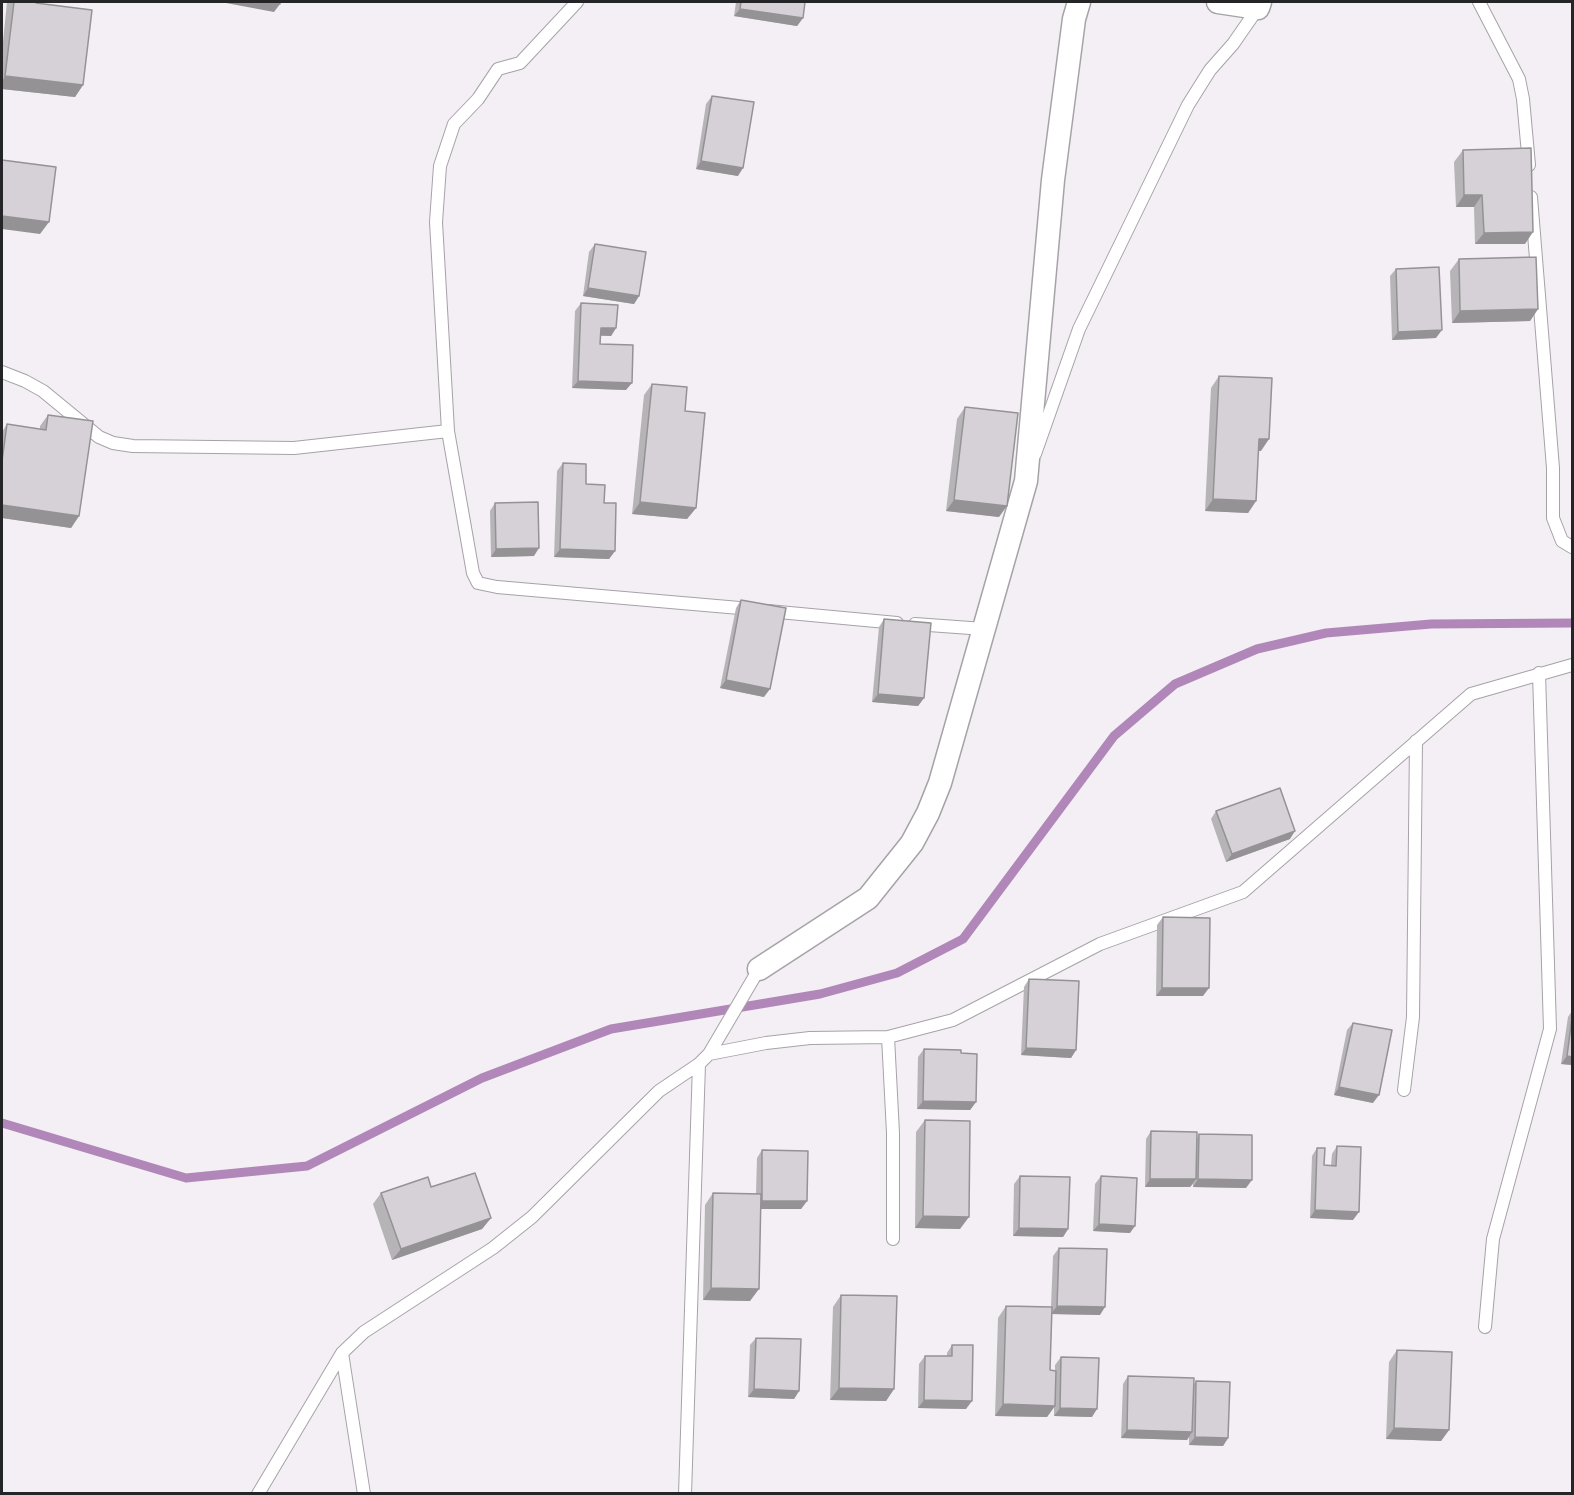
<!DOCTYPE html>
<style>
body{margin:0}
#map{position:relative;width:1574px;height:1495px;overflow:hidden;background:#f3eff4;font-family:"PT Serif",serif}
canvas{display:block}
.frame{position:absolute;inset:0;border:3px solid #252426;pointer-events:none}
</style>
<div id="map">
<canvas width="1574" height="1495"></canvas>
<div class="frame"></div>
</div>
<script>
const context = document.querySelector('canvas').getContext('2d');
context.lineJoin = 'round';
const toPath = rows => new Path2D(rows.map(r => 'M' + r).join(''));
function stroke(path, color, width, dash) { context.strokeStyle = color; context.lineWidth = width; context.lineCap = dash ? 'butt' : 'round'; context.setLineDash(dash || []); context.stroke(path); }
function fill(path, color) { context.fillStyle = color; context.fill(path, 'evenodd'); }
stroke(toPath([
 [2,1123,186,1178,307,1166,482,1078,611,1029,820,994,897,973,963,939,1114,736,1175,684,1257,649,1326,633,1431,624,1572,623]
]), '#b187b9', 9);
const lane = toPath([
 [577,2,520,63,498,69,478,99,454,124,440,166,436,222,448,431,473,573,478,583,497,587,751,609],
 [1479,2,1519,79,1523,99,1529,165],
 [1531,197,1553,468,1553,518,1562,541,1572,547],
 [2,372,25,381,43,391,99,437,113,443,133,446,294,448,448,431],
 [1035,454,1079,329,1188,105,1210,70,1233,44,1258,8],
 [768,611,897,623],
 [915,624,984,629],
 [888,1037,893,1133,893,1239],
 [709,1054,766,1043,810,1038,888,1037,953,1020,1100,944,1243,892,1471,694,1572,665],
 [1404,1090,1413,1017,1416,741],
 [1485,1327,1493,1239,1550,1029,1539,673],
 [342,1353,364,1494],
 [258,1494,342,1353,364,1332,493,1248,532,1217,659,1091,699,1064,709,1054,759,969],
 [685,1494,699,1064]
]);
const street = toPath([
 [1218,2,1258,8,1260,2],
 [759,969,868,898,912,843,928,813,940,783,1026,481,1053,180,1074,19,1079,2]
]);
stroke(lane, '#a6a3a7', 14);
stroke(street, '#a6a3a7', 25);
stroke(lane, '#fff', 12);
stroke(street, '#fff', 22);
fill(toPath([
 [7,2,36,2,36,3,83,85,75,97,2,89,2,51],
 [736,2,805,2,803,18,797,26,734,16],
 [712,96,738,176,696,169,706,104],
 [1463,150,1525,244,1475,244,1474,207,1456,207,1454,162],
 [595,244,639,296,634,304,583,296,589,252],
 [1459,259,1538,309,1530,321,1452,323,1450,271],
 [1396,269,1436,338,1392,340,1390,276],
 [581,303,616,328,611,336,601,336,600,344,626,390,572,388,575,311],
 [1219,376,1261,451,1258,451,1256,501,1248,513,1205,511,1211,388],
 [652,384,685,411,696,508,687,519,632,514,644,395],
 [965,407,999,517,946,511,957,419],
 [48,415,79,516,71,528,2,518,2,432,7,424,40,429,40,426],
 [563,463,586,484,615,551,609,559,554,557,557,471],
 [495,503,534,556,491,557,490,511],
 [741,600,764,697,720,688,736,608],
 [884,619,924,698,918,706,872,702,879,627],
 [1216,811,1290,839,1226,862,1211,819],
 [1163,917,1203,996,1156,996,1157,925],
 [1029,979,1076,1050,1071,1058,1021,1055,1024,987],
 [1572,1011,1572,1065,1561,1064,1568,1017],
 [1353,1023,1373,1103,1334,1095,1347,1030],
 [924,1049,961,1053,976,1102,970,1110,917,1109,918,1057],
 [925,1120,960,1229,915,1228,916,1132],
 [1151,1131,1197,1138,1199,1134,1246,1188,1193,1187,1193,1184,1190,1187,1145,1187,1146,1139],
 [1337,1146,1353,1220,1310,1218,1312,1156,1317,1148,1324,1165,1331,1165,1332,1154],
 [762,1150,807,1201,801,1209,760,1209,750,1301,703,1300,705,1205,713,1193,756,1194,757,1158],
 [1020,1176,1068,1229,1063,1237,1013,1236,1014,1184],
 [1101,1176,1130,1233,1093,1231,1095,1184],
 [431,1187,491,1218,482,1229,392,1260,373,1204,381,1193],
 [1059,1248,1100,1315,1052,1314,1050,1370,1055,1371,1055,1365,1061,1357,1092,1417,1054,1416,1054,1407,1047,1417,995,1416,998,1318,1006,1306,1051,1307,1053,1256],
 [841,1295,894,1389,886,1401,830,1400,833,1307],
 [756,1338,799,1391,794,1399,748,1397,750,1345],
 [952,1345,966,1409,918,1408,919,1364,925,1356,947,1356,947,1353],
 [1397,1350,1449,1430,1441,1441,1386,1439,1389,1362],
 [1128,1376,1194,1384,1196,1381,1228,1438,1223,1446,1189,1445,1189,1437,1187,1440,1121,1438,1123,1384]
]), '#b7b4b8');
fill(toPath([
 [227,2,266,2,280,4,274,12,226,3],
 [740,9,803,18,797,26,734,16],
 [5,76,83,85,75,97,2,89,2,82],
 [701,161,743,168,738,176,696,169],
 [1464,195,1482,195,1474,207,1456,207],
 [2,216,49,222,40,234,2,229],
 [1533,232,1525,244,1475,244,1484,233],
 [588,288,639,296,634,304,583,296],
 [1538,309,1530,321,1452,323,1460,311],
 [601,328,616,328,611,336,595,335],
 [1442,330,1436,338,1392,340,1398,332],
 [578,381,632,383,626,390,572,388],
 [1259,439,1269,439,1261,451,1251,450],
 [1213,499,1256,501,1248,513,1205,511],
 [954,500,1007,506,999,517,946,511],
 [640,502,696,508,687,519,632,514],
 [2,505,79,516,71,528,2,518],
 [539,548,534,556,491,557,496,549],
 [560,549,615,551,609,559,554,557],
 [726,680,770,689,764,697,720,688],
 [878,694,924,698,918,706,872,702],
 [1295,831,1290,839,1226,862,1232,854],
 [1162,988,1209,988,1203,996,1156,996],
 [1026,1048,1076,1050,1071,1058,1021,1055],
 [1567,1056,1572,1057,1572,1065,1561,1064],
 [1339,1087,1379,1095,1373,1103,1334,1095],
 [923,1101,976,1102,970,1110,917,1109],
 [1150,1179,1196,1179,1190,1187,1145,1187],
 [1198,1179,1252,1180,1246,1188,1193,1187],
 [762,1201,807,1201,801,1209,756,1209],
 [1315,1210,1359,1212,1353,1220,1310,1218],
 [923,1216,969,1217,960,1229,915,1228],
 [491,1218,482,1229,392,1260,401,1249],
 [1099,1224,1135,1226,1130,1233,1093,1231],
 [1019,1228,1068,1229,1063,1237,1013,1236],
 [711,1288,759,1289,750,1301,703,1300],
 [1057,1306,1105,1307,1100,1315,1051,1314],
 [839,1388,894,1389,886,1401,830,1400],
 [754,1389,799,1391,794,1399,748,1397],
 [924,1400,972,1401,966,1409,918,1408],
 [1003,1404,1055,1406,1047,1417,995,1416],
 [1060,1408,1097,1409,1092,1417,1054,1416],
 [1394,1428,1449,1430,1441,1441,1386,1439],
 [1127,1430,1192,1432,1187,1440,1121,1438],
 [1195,1437,1228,1438,1223,1446,1189,1445]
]), '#959296');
const building = toPath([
 [14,2,36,2,36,3,92,10,83,85,5,76,14,2],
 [266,2,280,2,280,4,266,2],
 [741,2,805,2,803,18,740,9,741,2],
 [712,96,754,102,743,168,701,161,712,96],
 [1531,148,1533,232,1484,233,1482,195,1464,195,1463,150,1531,148],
 [2,160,56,167,49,222,2,216,2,160],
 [595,244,646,252,639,296,588,288,595,244],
 [1536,257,1538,309,1460,311,1459,259,1536,257],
 [1439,267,1442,330,1398,332,1396,269,1439,267],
 [581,303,618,305,616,328,601,328,600,344,633,345,632,383,578,381,581,303],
 [1219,376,1272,378,1269,439,1259,439,1256,501,1213,499,1219,376],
 [652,384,687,387,685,411,705,413,696,508,640,502,652,384],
 [965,407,1018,413,1007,506,954,500,965,407],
 [48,415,93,421,79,516,2,505,2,461,7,424,46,430,48,415],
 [563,463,586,464,586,484,605,485,604,503,616,503,615,551,560,549,563,463],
 [538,502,539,548,496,549,495,503,538,502],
 [741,600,786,608,770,689,726,680,741,600],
 [884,619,931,623,924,698,878,694,884,619],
 [1280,788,1295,831,1232,854,1216,811,1280,788],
 [1163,917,1210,918,1209,988,1162,988,1163,917],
 [1029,979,1079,981,1076,1050,1026,1048,1029,979],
 [1572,1018,1572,1057,1567,1056,1572,1018],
 [1353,1023,1392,1030,1379,1095,1339,1087,1353,1023],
 [924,1049,961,1050,961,1053,977,1054,976,1102,923,1101,924,1049],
 [925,1120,970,1121,969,1217,923,1216,925,1120],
 [1151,1131,1197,1132,1196,1179,1150,1179,1151,1131],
 [1199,1134,1252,1135,1252,1180,1198,1179,1199,1134],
 [1337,1146,1361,1147,1359,1212,1315,1210,1317,1148,1325,1148,1324,1165,1336,1166,1337,1146],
 [762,1150,808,1151,807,1201,762,1201,762,1150],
 [475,1173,491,1218,401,1249,381,1193,428,1177,431,1187,475,1173],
 [1020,1176,1070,1177,1068,1229,1019,1228,1020,1176],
 [1101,1176,1137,1178,1135,1226,1099,1224,1101,1176],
 [713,1193,761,1194,759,1289,711,1288,713,1193],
 [1059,1248,1107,1249,1105,1307,1057,1306,1059,1248],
 [841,1295,897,1296,894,1389,839,1388,841,1295],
 [1006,1306,1052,1307,1050,1370,1056,1371,1055,1406,1003,1404,1006,1306],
 [756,1338,801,1339,799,1391,754,1389,756,1338],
 [952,1345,973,1345,972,1401,924,1400,925,1356,952,1356,952,1345],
 [1397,1350,1452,1352,1449,1430,1394,1428,1397,1350],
 [1061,1357,1099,1358,1097,1409,1060,1408,1061,1357],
 [1128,1376,1194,1378,1192,1432,1127,1430,1128,1376],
 [1196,1381,1230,1382,1228,1438,1195,1437,1196,1381]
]);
fill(building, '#d5d1d6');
stroke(building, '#959296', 1.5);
</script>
